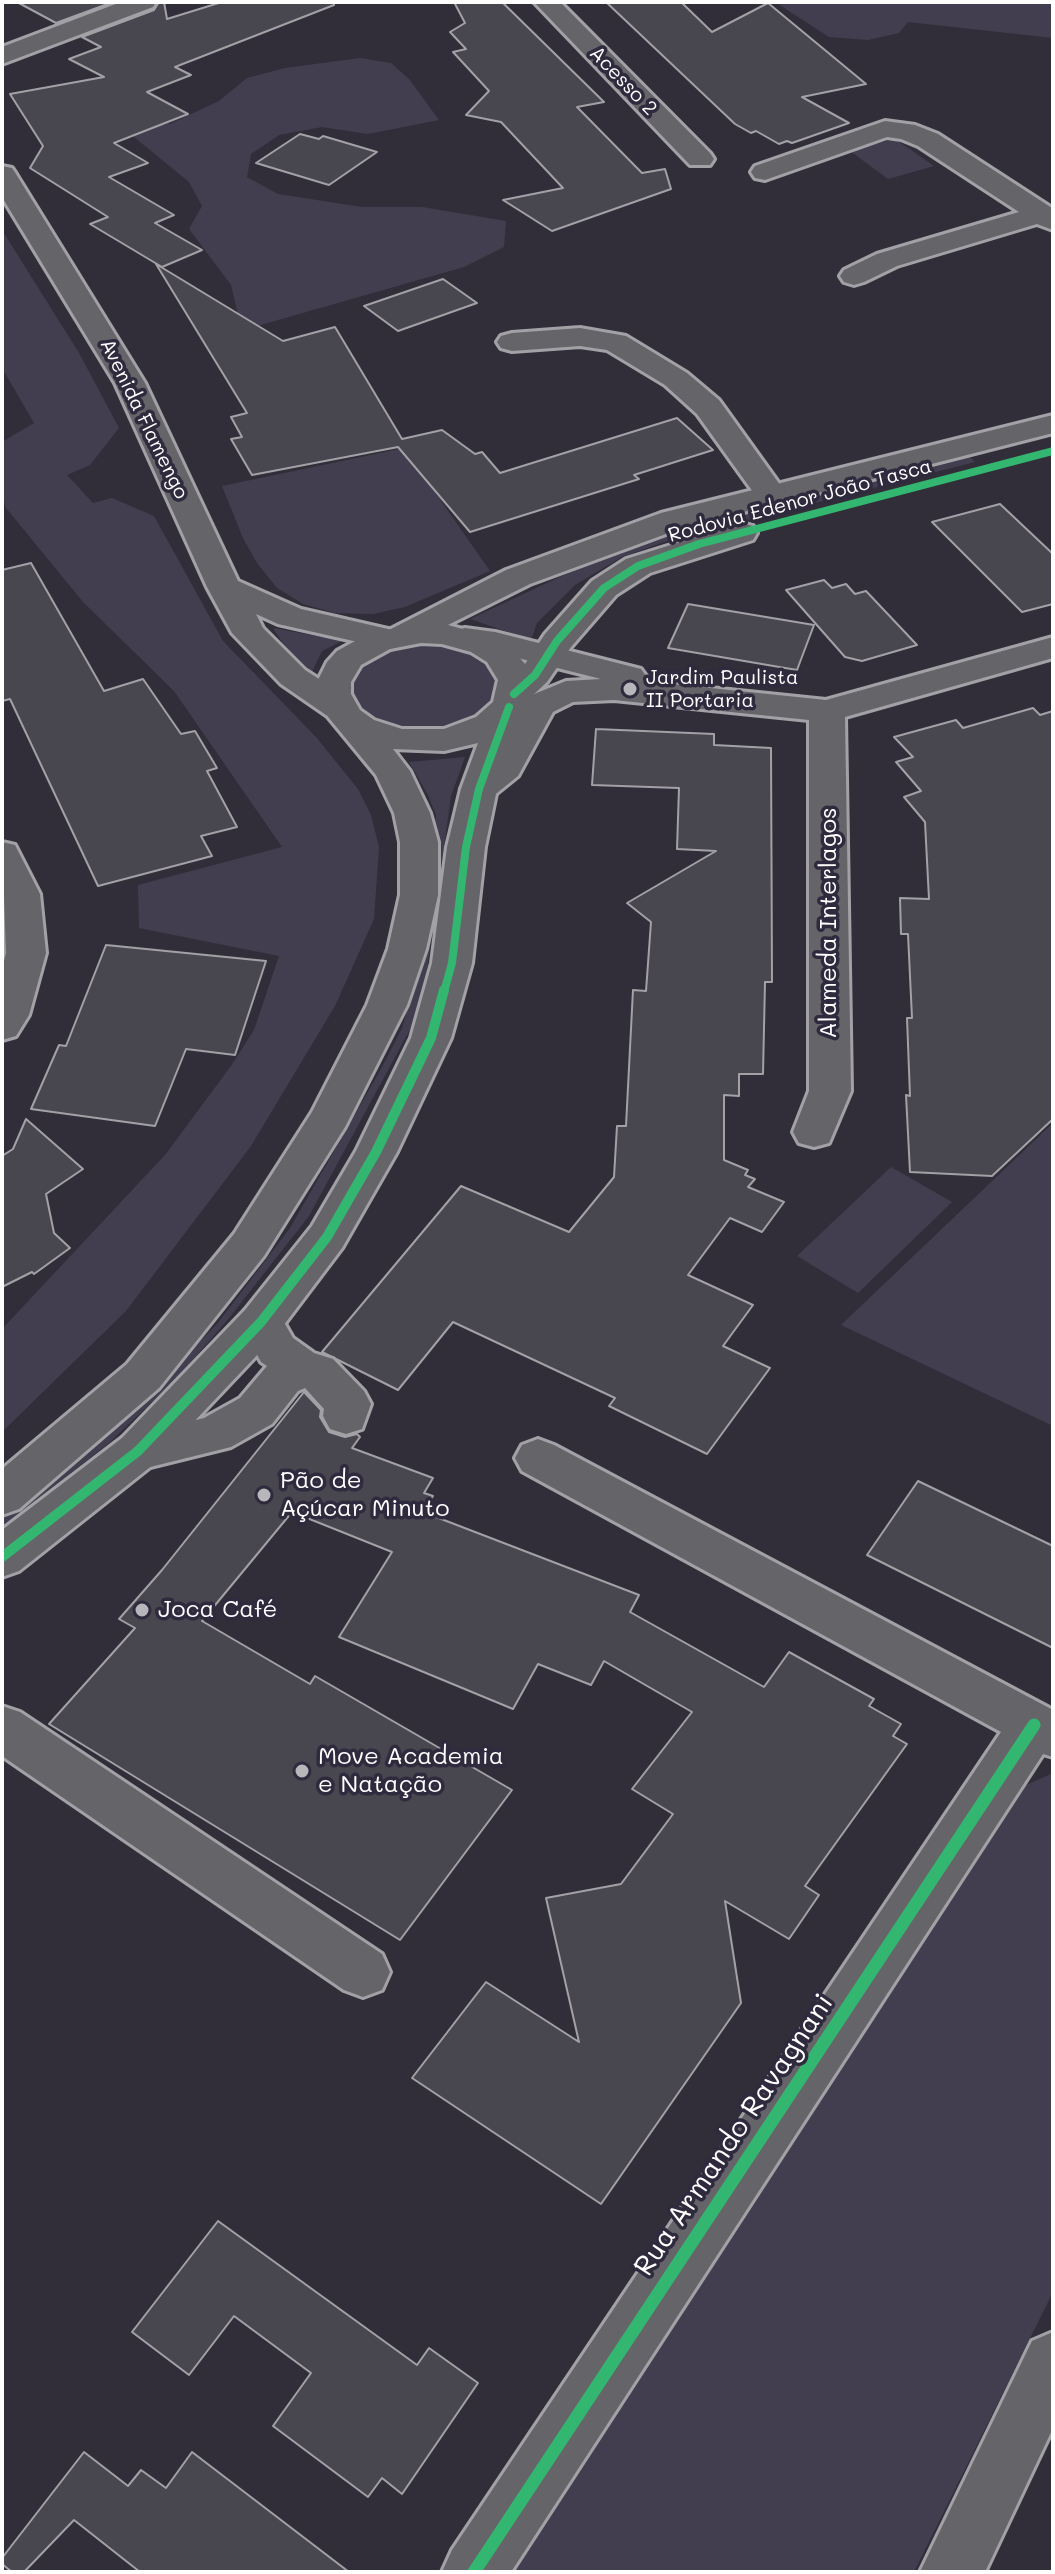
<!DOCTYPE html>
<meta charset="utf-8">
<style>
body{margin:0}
#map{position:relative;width:1055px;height:2574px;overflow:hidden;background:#312e39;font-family:Mali,sans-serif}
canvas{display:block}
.frame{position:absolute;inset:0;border:4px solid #fff;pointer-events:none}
</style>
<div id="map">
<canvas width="1055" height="2574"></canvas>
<div class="frame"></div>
</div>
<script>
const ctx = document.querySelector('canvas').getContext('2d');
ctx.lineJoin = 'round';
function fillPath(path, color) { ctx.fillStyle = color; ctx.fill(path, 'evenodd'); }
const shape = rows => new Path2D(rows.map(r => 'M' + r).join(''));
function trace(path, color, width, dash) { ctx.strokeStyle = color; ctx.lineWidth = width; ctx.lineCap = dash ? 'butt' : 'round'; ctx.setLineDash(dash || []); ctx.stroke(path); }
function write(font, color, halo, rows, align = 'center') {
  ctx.font = font + ' Mali,sans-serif'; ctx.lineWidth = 7; ctx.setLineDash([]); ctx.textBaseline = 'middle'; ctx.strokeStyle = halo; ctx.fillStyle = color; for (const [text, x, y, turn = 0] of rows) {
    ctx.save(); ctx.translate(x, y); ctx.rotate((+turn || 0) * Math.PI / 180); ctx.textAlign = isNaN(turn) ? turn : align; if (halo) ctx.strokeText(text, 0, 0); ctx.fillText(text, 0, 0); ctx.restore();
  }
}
const green = shape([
 [775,2,1053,2,1053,38,908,22,899,33,868,40,829,37],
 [360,58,391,63,409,79,439,120,368,134,322,127,279,135,251,154,247,177,278,194,362,207,422,207,506,221,504,247,464,267,250,328,239,319,231,285,189,229,202,206,189,182,123,128,150,119,170,124,219,101,247,78,285,68],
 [895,139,934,166,888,179,850,151],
 [2,230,79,353,119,428,90,465,67,475,93,503,112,498,154,516,223,641,316,737,358,789,371,815,379,847,374,919,335,1006,251,1146,126,1311,2,1432,2,1329,165,1155,231,1066,254,1030,279,956,139,928,138,885,282,847,174,691,83,602,6,508,2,495,2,442,34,423,2,368],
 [404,448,490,571,405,607,373,614,335,613,303,604,277,588,257,563,243,538,222,486],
 [968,455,975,462,670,540,622,557,575,585,537,623,531,640,470,619,613,552,658,536],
 [273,628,311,635,344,640,322,651,312,672,284,645],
 [430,644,469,652,484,661,494,672,498,685,495,697,486,710,457,725,418,730,382,723,357,704,353,692,354,680,361,668,390,650],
 [465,757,451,796,425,984,413,1024,309,1216,230,1317,177,1378,109,1443,2,1527,2,1516,158,1383,217,1324,290,1228,381,1069,402,1028,413,991,421,956,436,815,428,795,409,762],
 [1053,1123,1053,1426,841,1325],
 [891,1167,952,1202,858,1293,797,1256],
 [1053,1773,1053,2292,914,2572,506,2572,1024,1786]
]);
const building = shape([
 [17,2,113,2,56,23,17,2],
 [159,2,164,2,167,19,222,2,334,2,334,5,175,67,191,75,147,92,188,114,114,143,148,163,109,177,174,215,155,223,202,250,162,267,90,224,108,217,30,168,43,146,10,94,104,77,69,59,101,47,82,37,154,10,159,2],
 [454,2,502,2,604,102,577,107,642,173,665,169,671,189,552,231,503,200,563,188,501,122,466,115,489,91,453,52,466,49,450,32,465,23,454,2],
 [606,2,681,2,712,32,768,3,866,84,802,97,849,123,792,143,787,141,779,144,756,131,751,133,735,124,606,2],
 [300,134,319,139,323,136,377,152,329,185,256,163,300,134],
 [156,264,283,341,335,327,402,439,442,430,475,454,482,452,500,473,677,418,713,450,634,475,639,479,470,532,398,447,252,475,231,439,242,437,231,417,247,413,156,264],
 [443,279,477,303,398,331,364,306,443,279],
 [1000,504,1053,554,1053,604,1022,612,932,522,1000,504],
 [31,563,104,691,143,679,181,734,195,731,217,768,207,771,237,827,201,836,212,856,98,886,10,699,2,701,2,570,31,563],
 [824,580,832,588,846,584,855,594,866,591,917,645,862,661,845,657,786,590,824,580],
 [688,604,814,625,797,670,668,648,688,604],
 [1033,708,1040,715,1053,711,1053,1119,992,1176,910,1172,906,1095,910,1096,907,1018,912,1018,908,934,901,934,900,898,929,899,925,822,904,797,921,791,896,762,913,757,894,737,956,720,963,728,1033,708],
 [596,729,714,734,714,745,771,748,772,982,765,982,763,1074,739,1074,739,1096,724,1095,724,1160,748,1170,745,1175,755,1179,748,1187,784,1202,762,1232,730,1218,688,1275,753,1305,723,1346,770,1368,707,1454,609,1406,615,1398,453,1322,398,1390,322,1352,461,1186,569,1232,614,1177,617,1126,626,1126,633,990,646,991,651,922,627,903,716,851,677,849,679,788,592,785,596,729],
 [106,945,266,961,235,1055,186,1049,155,1126,31,1109,59,1045,66,1046,106,945],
 [26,1119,83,1169,46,1194,54,1233,70,1248,34,1274,32,1272,2,1287,2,1156,13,1149,26,1119],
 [304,1392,321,1410,320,1417,329,1432,345,1437,357,1434,360,1437,352,1448,433,1478,424,1493,433,1496,423,1512,639,1595,630,1612,764,1687,789,1652,874,1699,869,1706,901,1724,893,1736,907,1744,805,1886,819,1895,789,1939,725,1901,741,2003,601,2204,412,2078,486,1982,579,2042,546,1898,621,1884,673,1814,632,1789,692,1712,604,1661,591,1685,538,1664,513,1709,339,1637,392,1552,292,1512,202,1621,310,1684,315,1676,512,1790,400,1940,49,1724,135,1628,119,1619,162,1570,304,1392],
 [918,1481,1053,1546,1053,1648,867,1555,918,1481],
 [218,2221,417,2365,429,2348,478,2383,402,2494,382,2478,368,2497,273,2426,311,2373,234,2316,189,2375,132,2332,218,2221],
 [84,2452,128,2486,141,2470,166,2488,192,2452,349,2572,140,2572,74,2520,24,2572,12,2572,2,2564,2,2558,84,2452]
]);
const minor = shape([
 [121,2,156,2,153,7,2,64,2,47,121,2],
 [534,2,560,2,710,153,714,159,710,165,690,165,534,2],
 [885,121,915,125,938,134,1052,208,1053,230,1037,224,897,266,864,282,854,285,844,282,840,276,844,270,877,254,1019,212,918,146,901,139,887,137,765,180,755,178,751,172,755,166,885,121],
 [2,166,12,168,16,174,145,383,238,581,301,609,401,632,406,639,401,646,389,649,278,624,256,614,263,628,305,670,350,699,356,707,350,715,338,718,326,715,281,684,232,633,207,587,115,383,2,197,2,166],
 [580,328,626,336,687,373,719,400,788,496,783,503,772,506,761,503,697,414,665,385,607,350,580,346,512,351,501,348,497,342,501,336,512,333,580,328],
 [465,628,495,632,641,669,646,676,643,681,826,700,1053,637,1053,658,845,717,851,1091,829,1143,814,1147,799,1143,793,1132,809,1091,809,720,614,700,573,702,553,712,518,776,492,797,479,800,466,797,461,789,490,761,527,697,566,681,601,679,494,652,453,645,448,638,453,631,465,628],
 [2,842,15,845,40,894,46,953,29,1015,16,1036,2,1040,2,969,6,953,2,842],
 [261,1305,277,1310,293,1338,314,1353,333,1359,364,1391,371,1404,362,1429,346,1434,330,1429,323,1416,324,1409,305,1388,298,1391,272,1424,231,1447,138,1470,122,1464,115,1451,122,1438,204,1418,240,1398,267,1366,261,1362,239,1322,245,1310,261,1305],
 [538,1439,554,1445,1053,1710,1053,1757,1043,1754,511,2572,442,2572,452,2550,1001,1732,522,1471,515,1458,522,1445,538,1439],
 [2,1706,20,1712,382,1954,390,1972,382,1990,363,1997,344,1990,2,1756,2,1706],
 [1053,2332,1053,2428,985,2572,920,2572,1032,2341,1053,2332]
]);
const major = shape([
 [1053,415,1053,433,685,527,530,584,448,625,495,638,511,648,525,664,545,634,592,581,626,559,741,523,753,526,757,533,753,540,650,573,616,595,571,647,547,682,530,698,497,789,485,847,472,963,451,1038,397,1152,342,1248,277,1334,154,1464,19,1571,2,1577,2,1530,122,1438,245,1310,312,1226,356,1151,411,1038,432,963,447,847,461,789,478,743,444,751,393,749,410,771,430,813,438,842,438,895,426,949,407,1005,345,1127,264,1256,159,1388,19,1509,2,1515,2,1469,127,1364,234,1234,312,1112,367,1005,388,949,400,895,400,842,394,813,376,775,320,707,315,694,317,682,327,662,337,651,368,634,391,629,506,570,661,513,1053,415],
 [421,643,442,644,471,652,487,662,498,680,493,702,476,717,444,729,402,729,374,720,360,710,351,694,351,682,361,665,390,649,421,643]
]);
const cyclewayFar2 = shape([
 [514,694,535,675,557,641,604,588,638,566,699,544,1053,451],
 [444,992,452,963,466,847,479,789,509,707]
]);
const cyclewayFar1 = shape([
 [2,1557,138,1451,261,1322,327,1237,376,1152,431,1038,444,990]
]);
const cycleway = shape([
 [474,2572,1034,1725]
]);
const markers = [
 [630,689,8,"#b7b6ba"],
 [264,1495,8,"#b7b6ba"],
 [142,1610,8,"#b7b6ba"],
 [302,1771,8,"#b7b6ba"]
];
const farStreetnames = [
 ["Acesso 2",623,81,46],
 ["Avenida Flamengo",144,419,64],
 ["Rodovia Edenor João Tasca",800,501,-15]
];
const farPoinames = [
 ["Jardim Paulista",646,678],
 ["II Portaria",646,701]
];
const streetNames = [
 ["Alameda Interlagos",829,923,-90]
];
const poiNames = [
 ["Pão de",280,1481],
 ["Açúcar Minuto",280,1509],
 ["Joca Café",158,1610],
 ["Move Academia",318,1757],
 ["e Natação",318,1785]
];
const nearStreetnames = [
 ["Rua Armando Ravagnani",734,2135,-56]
];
fillPath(green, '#433e4f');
fillPath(building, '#48464e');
trace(building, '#a2a1a6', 2);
trace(minor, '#a2a1a6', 6);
trace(major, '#a2a1a6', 6);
fillPath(minor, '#656469');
fillPath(major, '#656469');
trace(cyclewayFar2, '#33b770', 8);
trace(cyclewayFar1, '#33b770', 10);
trace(cycleway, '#33b770', 13);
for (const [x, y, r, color] of markers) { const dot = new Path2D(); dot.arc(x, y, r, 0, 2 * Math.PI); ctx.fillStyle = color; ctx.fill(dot); trace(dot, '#2f2a3d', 3); }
write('20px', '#fff', '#2f2a3d', farStreetnames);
write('20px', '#fff', '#2f2a3d', farPoinames, 'left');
write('24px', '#fff', '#2f2a3d', streetNames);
write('24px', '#fff', '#2f2a3d', poiNames, 'left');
write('28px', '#fff', '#2f2a3d', nearStreetnames);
</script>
